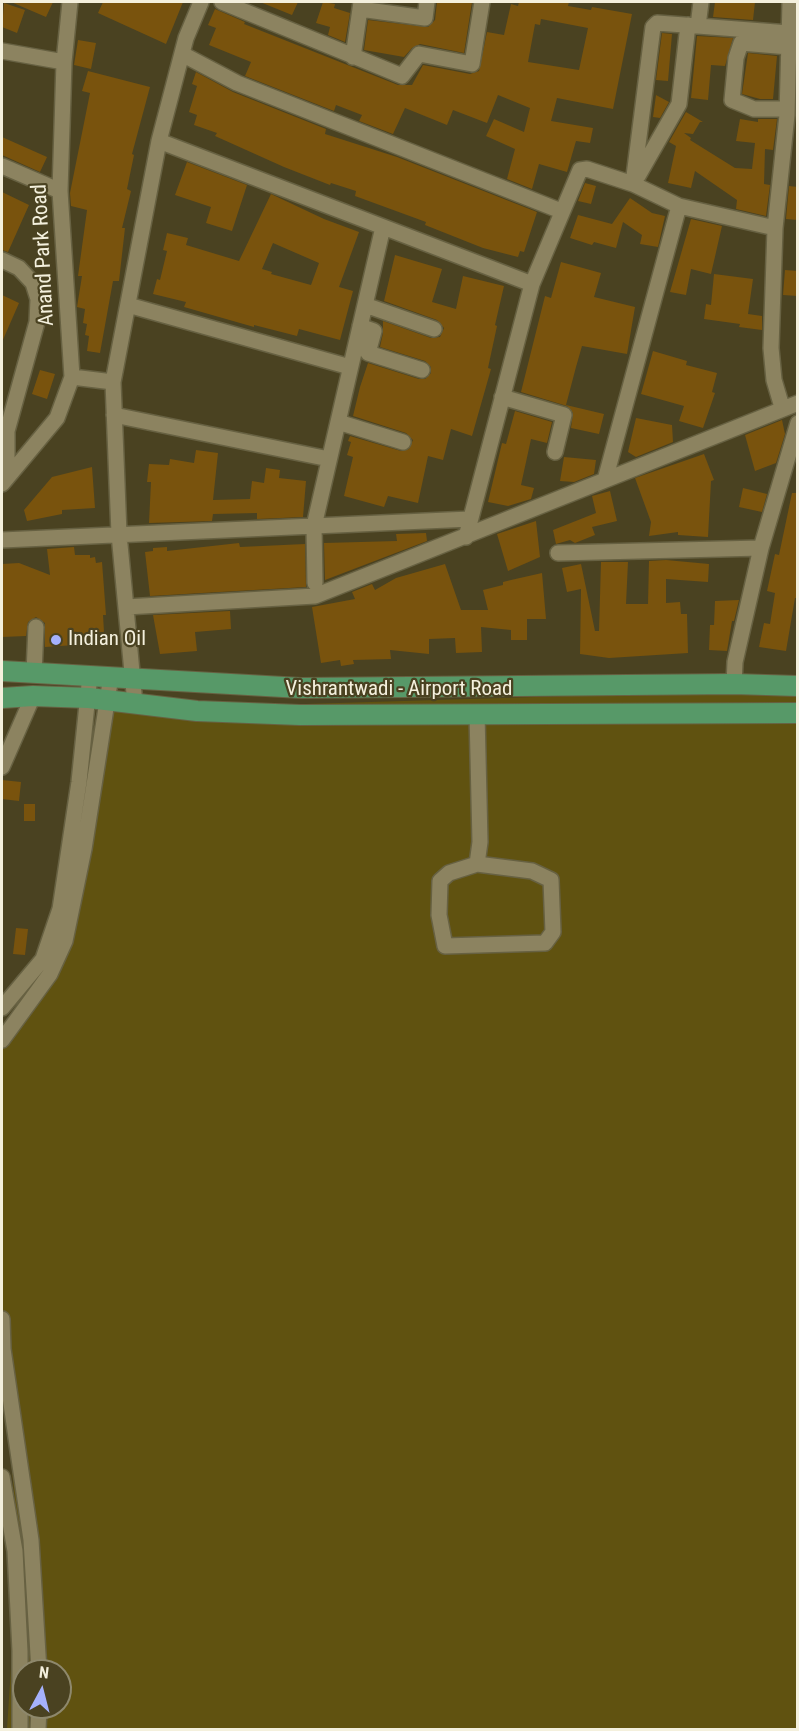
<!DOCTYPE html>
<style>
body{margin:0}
#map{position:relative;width:799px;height:1731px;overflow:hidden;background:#4a4221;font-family:"Roboto Condensed",sans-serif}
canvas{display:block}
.frame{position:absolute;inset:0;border:3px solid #f4f0dd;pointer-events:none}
.north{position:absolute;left:12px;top:1659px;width:60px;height:60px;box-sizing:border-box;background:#4a4221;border:2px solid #8e886c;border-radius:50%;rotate:7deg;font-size:16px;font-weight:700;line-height:24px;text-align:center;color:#f4f0dd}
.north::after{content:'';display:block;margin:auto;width:21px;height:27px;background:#a5b1fc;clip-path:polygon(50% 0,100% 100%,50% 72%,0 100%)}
</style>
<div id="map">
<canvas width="799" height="1731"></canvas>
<div class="frame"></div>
<div class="north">N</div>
</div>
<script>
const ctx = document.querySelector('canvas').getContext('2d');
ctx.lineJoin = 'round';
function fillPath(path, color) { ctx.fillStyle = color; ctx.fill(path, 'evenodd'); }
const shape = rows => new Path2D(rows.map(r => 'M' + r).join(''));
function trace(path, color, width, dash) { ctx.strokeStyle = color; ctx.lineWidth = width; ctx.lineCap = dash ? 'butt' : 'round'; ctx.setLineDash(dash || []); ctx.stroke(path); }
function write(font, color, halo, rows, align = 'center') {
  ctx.font = font + ' "Roboto Condensed",sans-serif'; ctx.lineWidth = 4.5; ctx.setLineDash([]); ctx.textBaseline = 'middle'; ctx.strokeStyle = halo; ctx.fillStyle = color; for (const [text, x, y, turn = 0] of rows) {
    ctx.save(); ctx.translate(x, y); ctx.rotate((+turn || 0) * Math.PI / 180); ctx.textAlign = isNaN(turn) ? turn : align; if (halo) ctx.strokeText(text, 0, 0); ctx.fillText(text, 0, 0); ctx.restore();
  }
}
const green = shape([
 [797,689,797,1729,7,1729,19,1546,2,1363,2,1025,43,974,76,897,108,710],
 [24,1671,60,1671,60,1707,24,1707]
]);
const building = shape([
 [11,2,53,2,46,17],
 [103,2,183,2,166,44,98,13],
 [260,2,298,2,292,15],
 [323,2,335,4,334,8,350,13,345,42,328,35,330,27,316,23],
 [437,2,472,2,464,53,420,44,412,48,404,57,364,50,368,20,428,27,435,20],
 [519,2,569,2,568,6,591,10,592,7,632,14,613,109,557,98,551,121,593,128,590,143,576,141,567,172,539,164,532,189,507,179,515,149,486,136,494,119,524,132,530,108,498,95,487,123,453,110,447,125,405,108,393,134,359,121,362,115,336,105,334,111,245,76,251,62,209,45,216,28,208,25,215,9,245,22,244,24,398,85,412,85,423,65,470,74,479,71,487,32,504,35,511,4,518,6],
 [541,19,588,28,579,70,528,62,535,24,540,25],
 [715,2,755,2,753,20,713,17],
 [4,3,25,10,17,33,2,27],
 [662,33,672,34,668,81,656,80],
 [697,36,733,38,725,66,711,65,708,100,691,98],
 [78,40,96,43,91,69,74,65],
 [748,53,777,56,773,99,760,99,742,94],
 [88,71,150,87,132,154,134,155,127,189,131,191,122,228,125,228,119,281,113,281,100,353,87,351,89,336,85,335,87,324,83,323,85,309,77,307,82,276,78,276,87,210,71,206,70,193,90,93,82,91],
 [196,72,233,92,326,129,325,134,397,157,537,212,524,252,520,251,518,257,483,248,425,225,426,222,355,196,356,191,331,183,330,185,284,167,215,136,217,133,194,125,197,115,189,112,197,86,192,84],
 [656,95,669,102,660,118,653,117],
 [686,112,703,122,700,122,693,134,684,133,691,138,690,140,735,168,752,169,755,143,736,141,740,119,758,122,758,119,777,119,773,150,765,149,764,184,770,185,766,216,736,209,737,200,695,171,691,188,668,183,676,146,669,142],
 [2,137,47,157,40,172,2,155],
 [187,162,247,185,232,231,206,223,211,207,175,195],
 [585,183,596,186,591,204,578,201],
 [789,186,798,187,798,220,786,219],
 [2,192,29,205,8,252,2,250],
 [271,194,324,219,359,232,339,287,353,291,340,340,299,329,297,336,254,325,254,327,184,307,186,302,153,294,157,279,160,280,167,251,163,250,167,233,188,238,186,245,239,261],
 [273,243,319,263,311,285,271,274,272,272,262,269],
 [630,198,652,213,665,216,658,247,640,244,642,235,623,222,616,248,594,242,592,245,570,238,578,215,612,224],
 [691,219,722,226,711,274,691,269,686,295,670,292],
 [395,255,442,269,432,302,456,309,463,276,504,286,495,325,497,326,488,368,491,369,472,436,451,429,443,460,428,456,418,503,388,496,384,507,344,496,353,457,347,455,351,442,348,441,350,436,401,451,409,449,413,440,406,433,353,416,360,387,368,363,419,379,425,379,431,373,431,367,425,361,380,347,383,333,383,321,431,338,440,337,444,328,437,320,384,301],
 [561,262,601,273,594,297,635,307,627,354,582,346,576,367,566,405,604,414,599,434,571,428,573,413,567,406,521,392,545,296,551,298],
 [785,270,798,271,798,296,783,295],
 [714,274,753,279,748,314,762,316,762,330,739,327,740,324,704,319,706,304,711,305],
 [2,295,19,303,2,342],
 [653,351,687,361,686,365,717,373,712,392,715,393,703,428,679,421,684,406,641,394],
 [40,370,55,374,47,399,32,394],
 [515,411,552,422,547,443,531,439,521,485,534,488,531,499,508,506,488,502,502,443,506,444],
 [636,418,672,425,673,442,636,457,628,452],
 [782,420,785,434,776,463,755,471,745,435],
 [196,450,218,453,213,500,250,499,252,481,264,483,266,468,280,470,279,478,306,481,303,517,257,519,257,513,213,514,212,521,149,523,151,482,147,482,149,464,169,465,170,459,194,463],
 [704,454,714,480,711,481,708,537,678,535,678,532,649,536,651,522,635,478],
 [564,457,596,460,594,474,574,482,560,481],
 [92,467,95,508,62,510,62,514,27,521,24,510,52,477],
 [743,488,767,494,762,512,739,507],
 [610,491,617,521,592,527,595,535,575,543,570,540,556,544,553,530,596,513,592,496],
 [792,493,798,493,798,598,795,598,786,651,759,647,764,623,770,624,775,593,767,591,775,554,779,555],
 [536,521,540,557,508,571,497,534],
 [426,533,427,541,325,580,324,543,397,541,396,534],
 [239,543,240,547,305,544,306,587,150,596,145,552,153,551,153,548,167,547,167,551],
 [74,547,75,555,90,555,90,558,95,557,96,563,102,562,106,615,103,615,104,632,96,632,96,637,75,638,75,645,45,647,45,623,36,617,28,622,26,636,2,637,2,564,19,563,50,575,47,549],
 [666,560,709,564,708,582,666,579,666,603,680,602,681,614,687,614,688,653,609,658,580,654,581,589,567,592,562,568,581,564,595,631,599,631,601,562,628,562,626,604,648,604,649,561],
 [445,564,461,610,488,610,483,590,503,585,503,582,511,580,542,573,546,619,527,619,527,640,511,640,511,630,481,627,482,652,456,653,455,638,429,639,429,654,390,650,391,659,353,660,354,664,341,666,340,660,321,663,312,607,355,599,352,592,372,584,375,590,396,578],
 [739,600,734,621,732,621,727,651,709,650,710,625,714,625,715,601],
 [230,611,231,629,195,632,197,651,160,654,153,615],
 [2,780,21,782,19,801,2,799],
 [24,804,35,804,35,821,24,821],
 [16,928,28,929,25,955,13,954]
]);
const minor = shape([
 [222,2,402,76,419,54,472,64,482,2],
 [360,9,425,18,427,2],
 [698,26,789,33],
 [2,51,64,62],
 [182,54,237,83,561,211],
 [353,57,361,2],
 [787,109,754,109,732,100,736,58,741,43,789,47],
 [159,141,532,284],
 [2,166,60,191],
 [638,176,679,104,688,25],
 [633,184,653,27,657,23,698,26,701,2],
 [2,260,19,268,33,283,38,299,37,322,7,431,2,442],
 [128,305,350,367],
 [365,305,434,329],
 [360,326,374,331,368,353,422,370],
 [72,377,113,382],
 [502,397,564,415,555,452],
 [782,407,774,380,771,348,775,228,787,115,790,2],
 [114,415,329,459],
 [338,422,403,442],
 [2,474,7,457,7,431],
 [605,480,679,206],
 [2,484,57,418,72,377,60,191,64,62,70,2],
 [466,537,532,284,580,170,587,169,633,184,679,206,775,228],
 [2,540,470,519],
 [558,553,761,548],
 [315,583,314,526,383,227],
 [126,607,315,596,798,403],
 [34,673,36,627],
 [734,684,735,662,761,548,798,423],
 [135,704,119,534,113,382,159,141,186,38,201,2],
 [477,714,480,842,477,864,449,873,440,881,439,915,445,946,545,943,553,932,551,880,532,871,477,864],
 [2,767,33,696],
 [2,1008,43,959,60,909,79,782,90,675],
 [2,1040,50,974,65,941,84,849,111,676],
 [2,1319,3,1349,31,1540,39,1671],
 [2,1477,15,1551,20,1651,20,1730],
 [38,1730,39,1707]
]);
const major = shape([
 [2,671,301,688,734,684,798,686],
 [2,698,33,696,89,698,197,711,300,715,798,713]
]);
const markers = [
 [56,640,6,"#a5b1fc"]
];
const streetNames = [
 ["Anand Park Road",44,255,-93],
 ["Vishrantwadi - Airport Road",399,690]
];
const poiNames = [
 ["Indian Oil",68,640]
];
fillPath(green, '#605210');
fillPath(building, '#79530d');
trace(minor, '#676142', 18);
trace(major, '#676142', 22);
trace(minor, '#8c8360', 15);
trace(major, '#579968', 20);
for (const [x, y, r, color] of markers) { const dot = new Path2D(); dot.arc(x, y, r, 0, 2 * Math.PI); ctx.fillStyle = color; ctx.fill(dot); trace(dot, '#4a4221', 2); }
write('21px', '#f4f0dd', '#4a4221', streetNames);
write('21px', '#f4f0dd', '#4a4221', poiNames, 'left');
</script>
